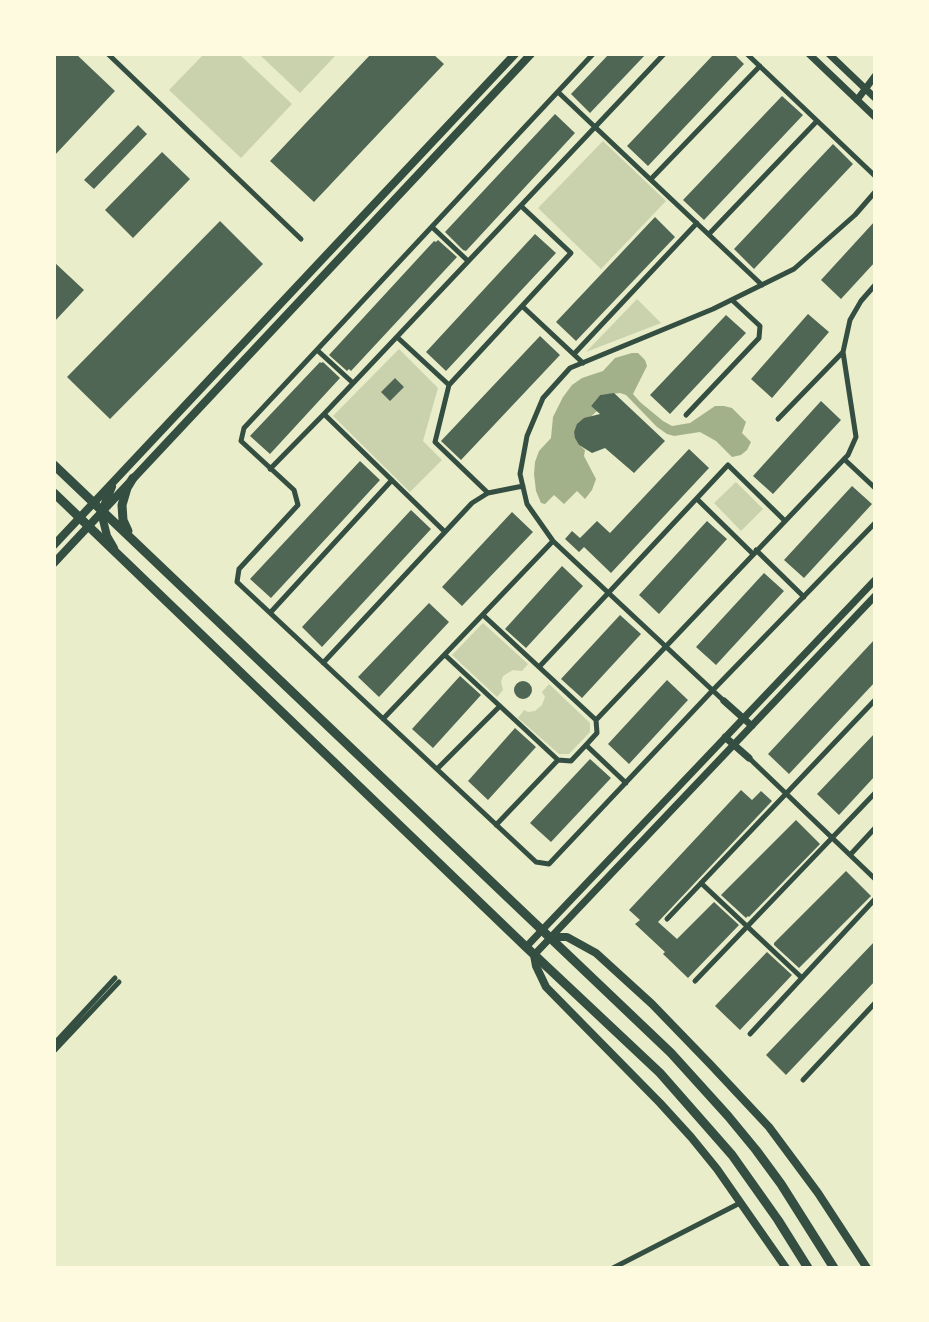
<!DOCTYPE html>
<style>
body{margin:0}
#map{position:relative;width:929px;height:1322px;overflow:hidden;background:#e9edc9;font-family:"Space Grotesk",sans-serif}
canvas{display:block}
.frame{position:absolute;inset:0;border:56px solid #fefae0;pointer-events:none}
</style>
<div id="map">
<canvas width="929" height="1322"></canvas>
<div class="frame"></div>
</div>
<script>
const ctx = document.querySelector('canvas').getContext('2d');
ctx.lineJoin = 'round';
function fillPath(path, color) { ctx.fillStyle = color; ctx.fill(path, 'evenodd'); }
const shape = rows => new Path2D(rows.map(r => 'M' + r).join(''));
function trace(path, color, width, dash) { ctx.strokeStyle = color; ctx.lineWidth = width; ctx.lineCap = dash ? 'butt' : 'round'; ctx.setLineDash(dash || []); ctx.stroke(path); }
const green = shape([
 [204,54,239,54,292,104,241,158,169,90],
 [259,54,337,54,300,93],
 [603,141,666,201,601,269,538,208],
 [637,299,661,323,586,352],
 [399,349,438,388,423,441,442,460,410,492,333,416],
 [736,482,763,509,741,531,714,503],
 [483,623,528,664,522,671,513,670,503,676,501,682,503,690,497,697,452,655],
 [549,684,590,723,590,732,569,754,559,754,518,718,524,710,528,712,535,711,542,705,545,697,542,692]
]);
const water = shape([
 [632,353,638,353,645,360,647,366,633,394,640,402,663,421,672,426,690,423,715,406,724,406,732,408,746,422,742,433,751,442,747,450,741,455,732,457,716,441,700,432,674,436,667,434,657,427,626,395,620,393,600,395,591,406,597,411,574,432,579,445,585,450,584,456,596,479,592,490,585,499,577,491,564,504,554,495,545,504,541,503,536,491,534,474,535,462,539,451,551,438,553,417,563,397,572,385,582,378,603,371,615,358]
]);
const building = shape([
 [54,54,76,54,115,91,54,156],
 [371,54,433,54,444,64,314,202,270,161],
 [609,54,646,54,590,113,571,94],
 [714,54,734,54,744,64,648,166,627,146],
 [782,96,803,115,704,220,683,200],
 [555,114,575,133,466,251,463,250,445,232],
 [138,125,147,134,94,189,84,180],
 [833,144,853,164,754,269,734,249],
 [162,152,190,179,133,238,105,210],
 [655,217,675,237,576,341,556,322],
 [220,221,263,264,110,419,67,377],
 [875,221,875,262,841,299,821,280],
 [535,234,556,253,446,371,426,352],
 [438,240,457,257,351,371,349,369,347,371,329,355,434,241,436,242],
 [54,262,84,290,54,322],
 [808,314,829,332,772,398,751,379],
 [726,315,746,333,670,414,650,395],
 [540,336,560,355,461,460,441,441],
 [320,362,321,363,323,362,340,378,270,454,250,436],
 [395,378,404,387,390,401,381,392],
 [614,393,665,441,634,473,605,448,592,453,579,445,575,438,574,432,577,424,584,418,600,414,591,406,600,395],
 [821,401,841,420,773,494,753,476],
 [689,449,709,468,611,573,584,547,579,552,565,539,572,531,580,538,597,521,610,533],
 [360,461,380,480,271,598,250,579],
 [852,486,872,504,804,578,784,560],
 [411,510,431,529,322,647,302,627],
 [512,512,533,532,462,606,442,587],
 [707,521,727,539,659,614,639,595],
 [562,566,583,586,526,648,505,629],
 [764,573,784,591,716,665,696,647],
 [429,603,449,622,379,697,358,677],
 [620,615,641,634,582,698,561,679],
 [875,639,875,682,789,774,768,754],
 [460,676,481,695,433,748,412,729],
 [667,680,688,700,629,764,608,744],
 '514 690a9 9 0 1 1 18 0a9 9 0 1 1-18 0Z',
 [515,728,536,747,488,800,468,781],
 [875,733,875,776,839,815,817,794],
 [590,759,611,778,551,842,530,823],
 [741,790,752,800,761,791,772,801,658,922,677,939,714,902,739,925,688,978,663,954,665,952,635,924,640,920,629,910],
 [796,820,820,844,749,917,748,916,746,918,721,895],
 [846,871,871,896,799,968,774,945,774,943],
 [875,941,875,981,786,1075,766,1055],
 [767,952,792,975,740,1030,715,1006]
]);
const minor = shape([
 [108,54,301,239],
 [593,54,244,428,241,441,294,490,298,505,239,569,237,582,536,862,549,864,713,690,875,523],
 [747,54,875,176],
 [558,92,762,285],
 [651,179,760,66],
 [432,227,468,261],
 [709,234,817,121],
 [522,306,583,363],
 [397,337,449,385,435,442,488,493],
 [317,350,353,383],
 [574,354,697,223],
 [449,385,571,253,521,206],
 [324,414,664,54],
 [686,415,759,338,760,326,732,300],
 [778,419,843,352],
 [844,459,875,488],
 [270,469,324,414,445,532,472,503,488,493,523,486],
 [697,499,753,554],
 [756,550,804,597],
 [270,613,392,480],
 [445,655,558,760,571,761,586,745,597,733,596,720,483,615],
 [323,663,445,532],
 [539,667,728,465,785,521],
 [724,701,553,541,527,504,520,474,527,436,543,398,570,368,713,309,794,269,855,215,875,192],
 [383,719,553,541],
 [596,720,848,455,856,437,843,352,850,320,861,301,875,285],
 [586,745,626,783],
 [749,758,875,879],
 [437,769,500,706],
 [496,825,558,760],
 [850,855,875,828],
 [701,883,802,978],
 [667,919,875,700],
 [695,981,875,793],
 [750,1034,875,899],
 [54,1044,115,978],
 [54,1051,119,982],
 [803,1080,875,1003],
 [613,1268,740,1203]
]);
const tertiary = shape([
 [809,54,875,117],
 [829,54,875,98],
 [857,100,875,76],
 [724,701,752,726],
 [725,737,749,758],
 [526,947,875,580],
 [534,955,875,596]
]);
const secondary = shape([
 [112,487,105,503,103,520,107,536,114,548],
 [54,545,515,54],
 [54,563,531,54],
 [551,937,567,937,596,953,652,1004,710,1064,769,1127,818,1193,867,1268],
 [534,955,536,966,546,987,660,1103,691,1137,717,1169,786,1268]
]);
const primary = shape([
 [54,465,671,1053,728,1116,756,1150,781,1184,834,1268],
 [54,493,526,947,660,1073,732,1155,778,1220,808,1268],
 [128,531,123,520,122,505,127,488,133,478]
]);
fillPath(green, '#cad2ad');
fillPath(water, '#a3b18a');
fillPath(building, '#4f6655');
trace(minor, '#344e41', 5);
trace(tertiary, '#344e41', 7);
trace(secondary, '#344e41', 8);
trace(primary, '#344e41', 9);
</script>
